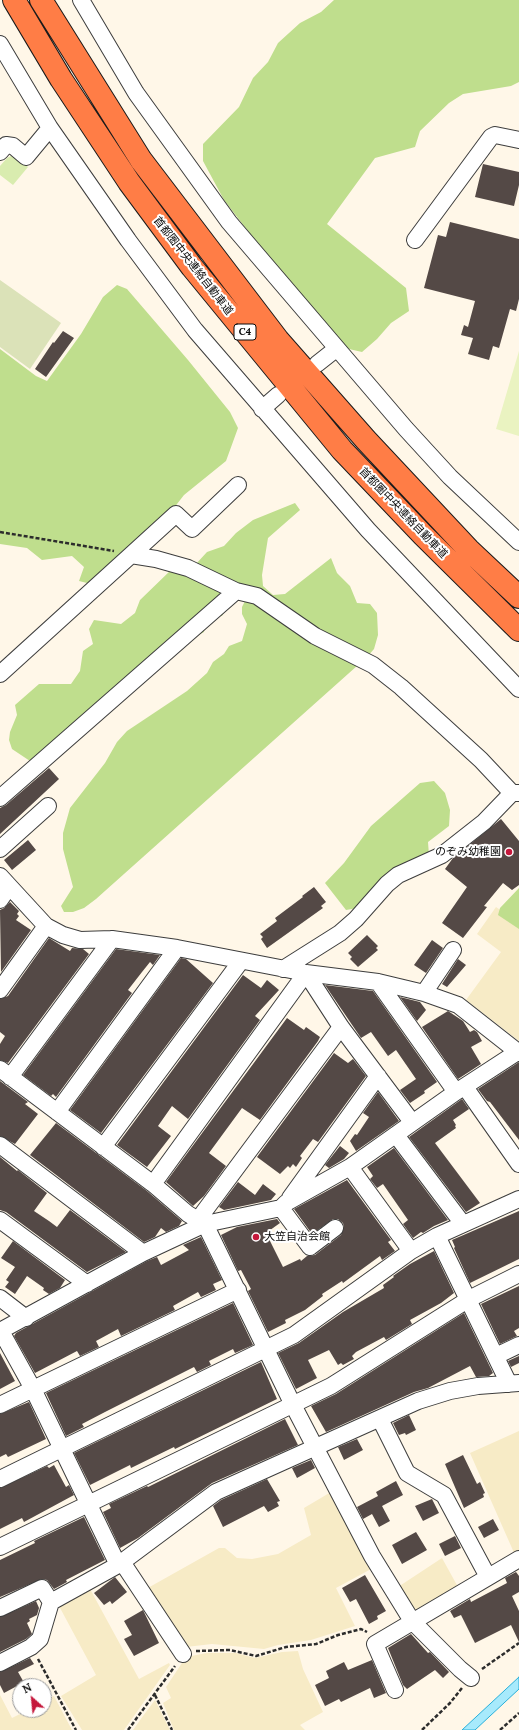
<!DOCTYPE html>
<meta charset="utf-8">
<style>
body{margin:0}
#map{position:relative;width:519px;height:1730px;overflow:hidden;background:#fff7e8;font-family:Lora,serif}
canvas{display:block}
.north{position:absolute;left:12px;top:1678px;width:40px;height:40px;box-sizing:border-box;background:#fff;border:1px solid #9d9d9d;border-radius:50%;rotate:333deg;font-size:11px;font-weight:700;line-height:16px;text-align:center;color:#0a0a0a}
.north::after{content:'';display:block;margin:auto;width:14px;height:18px;background:#c5183c;clip-path:polygon(50% 0,100% 100%,50% 72%,0 100%)}
</style>
<div id="map">
<canvas width="519" height="1730"></canvas>
<div class="north">N</div>
</div>
<script>
const ctx = document.querySelector('canvas').getContext('2d');
ctx.lineJoin = 'round';
function fillPath(path, color) { ctx.fillStyle = color; ctx.fill(path, 'evenodd'); }
const shape = rows => new Path2D(rows.map(r => 'M' + r).join(''));
function trace(path, color, width, dash) { ctx.strokeStyle = color; ctx.lineWidth = width; ctx.lineCap = dash ? 'butt' : 'round'; ctx.setLineDash(dash || []); ctx.stroke(path); }
function write(font, color, halo, rows, align = 'center') {
  ctx.font = font + ' Lora,"Noto Sans JP",serif'; ctx.lineWidth = 4; ctx.setLineDash([]); ctx.textBaseline = 'middle'; ctx.strokeStyle = halo; ctx.fillStyle = color; for (const [text, x, y, turn = 0] of rows) {
    ctx.save(); ctx.translate(x, y); ctx.rotate((+turn || 0) * Math.PI / 180); ctx.textAlign = isNaN(turn) ? turn : align; if (halo) ctx.strokeText(text, 0, 0); ctx.fillText(text, 0, 0); ctx.restore();
  }
}
const farmland = shape([
 [496,907,519,923,519,1041,466,1000,501,952,477,934],
 [519,1431,519,1552,515,1555,470,1453],
 [331,1492,373,1568,336,1588,355,1626,311,1640,278,1645,264,1649,212,1644,186,1647,146,1589,219,1548,225,1548,237,1558,252,1559,278,1554,311,1535,304,1508],
 [442,1558,458,1587,417,1612,412,1610,398,1587],
 [90,1589,139,1679,169,1663,170,1665,124,1730,82,1730,61,1696,96,1675,59,1606],
 [298,1651,303,1669,323,1712,300,1725,305,1730,174,1730,163,1703,171,1698,166,1687,186,1657,207,1653,236,1653,255,1658,282,1652],
 [0,1695,12,1718,28,1710,44,1710,44,1701,54,1696,72,1730,0,1730],
 [155,1700,170,1730,133,1730,143,1716]
]);
const green = shape([
 [13,155,28,167,13,185,0,175,0,166,7,158]
]);
const forest = shape([
 [334,0,519,0,519,82,511,86,463,94,449,103,420,131,415,147,375,158,327,224,406,288,409,311,391,323,377,339,362,352,349,349,341,341,254,239,224,200,203,161,203,144,239,107,253,78,268,62,278,43,300,23,321,12],
 [117,285,127,289,188,360,230,412,238,428,226,461,184,495,170,513,91,584,79,581,84,567,72,556,42,560,27,548,0,544,0,349,36,376,47,381,81,334,103,297],
 [295,503,300,510,268,538,262,575,263,586,273,595,285,594,331,558,337,573,350,586,357,603,370,604,377,613,378,635,374,649,367,657,96,899,84,908,73,912,64,912,61,906,73,887,63,849,63,833,70,808,105,763,117,742,127,731,187,691,207,673,213,662,224,654,229,646,242,641,247,624,242,614,242,607,246,599,230,601,222,616,212,617,205,622,204,632,195,637,33,763,12,749,9,740,10,732,17,715,15,705,39,684,71,684,80,671,83,651,93,644,89,629,94,620,121,624,135,613,140,600,171,570,195,565,207,552,224,546,236,533,253,520],
 [434,781,445,793,450,810,449,826,428,842,429,855,358,908,346,910,325,883,344,863,371,826,420,783],
 [519,888,519,929,498,915,500,908]
]);
const cemetery = shape([
 [0,280,61,323,30,369,0,347]
]);
const pitch = shape([
 [519,351,519,436,496,429]
]);
const water = shape([
 [519,1677,519,1689,475,1730,462,1730,519,1677]
]);
const building = shape([
 [483,164,519,172,519,185,514,206,475,197],
 [450,222,519,239,519,299,516,311,510,309,499,348,493,346,489,360,468,354,473,338,461,335,464,325,468,327,475,301,424,288,438,235,446,237],
 [63,331,74,338,46,377,35,369,53,342,54,343],
 [49,768,59,779,0,834,0,808,6,805],
 [501,819,519,841,519,885,512,890,503,883,484,906,487,907,463,938,442,923,467,887,445,869,453,858],
 [28,840,36,850,12,870,4,860],
 [314,887,326,902,321,906,323,908,267,948,261,939,263,937,260,934,277,921,275,918,303,897,302,896],
 [10,902,19,911,17,914,19,916,16,920,31,930,1,972,0,910,4,908],
 [367,935,378,946,376,948,378,950,358,967,350,959,352,957,348,953],
 [49,938,70,951,72,948,83,949,89,954,8,1063,0,1060,0,1044,5,1036,0,1032,0,999,8,996],
 [432,940,443,948,426,973,414,965],
 [116,949,160,955,153,965,150,962,142,972,128,990,132,993,56,1097,53,1094,51,1096,23,1075],
 [181,958,186,959,213,983,101,1133,70,1110],
 [458,959,466,965,447,987,442,984],
 [243,975,261,988,267,980,279,990,255,1016,260,1020,188,1119,172,1106,158,1126,171,1136,147,1167,117,1145],
 [325,985,373,991,437,1082,424,1091,425,1093,410,1103,400,1090,416,1079,396,1050,388,1056,371,1032,361,1038],
 [400,997,420,1002,426,1010,417,1021],
 [448,1011,463,1021,470,1032,474,1030,477,1032,482,1041,471,1047,481,1064,458,1079,422,1027],
 [287,1018,304,1030,306,1027,320,1037,318,1041,260,1120,242,1108,209,1153,226,1166,204,1196,193,1206,166,1182],
 [334,1053,348,1063,353,1059,366,1076,318,1142,313,1139,300,1156,302,1158,296,1167,293,1164,290,1168,288,1166,280,1174,257,1157],
 [519,1062,519,1140,490,1102,487,1101,478,1089],
 [0,1081,28,1102,25,1104,38,1114,15,1144,0,1136],
 [378,1092,399,1121,356,1151,350,1141,355,1134,357,1135,369,1117,363,1113],
 [462,1099,469,1109,453,1120,456,1125,455,1126,456,1128,435,1143,480,1203,466,1212,409,1137],
 [56,1123,147,1191,182,1221,179,1226,166,1232,161,1228,155,1237,144,1242,30,1155],
 [340,1146,349,1153,344,1159,329,1168,325,1165],
 [394,1148,448,1220,434,1226,423,1233,421,1232,413,1238,403,1224,408,1220,383,1184,377,1188,370,1179,373,1176,367,1167],
 [0,1157,17,1171,18,1170,47,1193,34,1211,49,1221,57,1227,70,1210,126,1252,87,1272,6,1212,0,1210],
 [347,1180,391,1240,388,1242,395,1251,382,1260,380,1256,343,1283,342,1281,322,1294,323,1296,305,1310,285,1320,286,1323,268,1332,248,1291,251,1289,241,1270,238,1271,221,1235,237,1227,277,1219,280,1223,266,1233,283,1267,300,1259,301,1261,307,1256,315,1255,341,1235,344,1227,343,1223,338,1219,333,1219,312,1234,294,1209],
 [238,1182,255,1195,263,1184,276,1194,271,1200,224,1210,219,1207],
 [519,1211,519,1259,470,1283,454,1248,455,1247,452,1240],
 [201,1237,222,1280,213,1284,216,1290,201,1297,198,1292,173,1306,175,1310,121,1336,118,1329,96,1341,99,1347,80,1356,77,1351,35,1373,14,1336,16,1333,147,1261,157,1257,161,1265,189,1250,183,1245],
 [13,1241,65,1280,60,1288,49,1294,43,1290,44,1288,27,1276,15,1294,5,1287,9,1282,6,1280,15,1267,1,1258],
 [434,1251,454,1293,441,1303,410,1320,412,1324,386,1340,384,1337,356,1352,352,1356,354,1359,343,1365,341,1363,338,1365,329,1350,308,1360,317,1378,296,1389,278,1353,299,1343,343,1312,384,1288,383,1285,394,1277,393,1276,410,1264],
 [519,1286,519,1328,514,1331,517,1336,500,1344,481,1304],
 [233,1303,253,1345,235,1353,233,1349,209,1361,211,1365,197,1372,194,1367,105,1412,82,1424,84,1427,66,1436,46,1393],
 [464,1313,493,1373,489,1376,476,1377,470,1366,428,1388,414,1392,326,1432,311,1406,336,1394],
 [0,1353,15,1381,0,1389],
 [519,1356,519,1363,511,1367,508,1361],
 [261,1362,277,1399,175,1449,174,1447,131,1468,130,1465,90,1485,74,1453],
 [29,1402,46,1439,8,1457,6,1454,0,1457,0,1414],
 [409,1415,416,1430,406,1435,405,1433,399,1435,393,1423],
 [285,1419,298,1445,212,1483,138,1538,120,1548,103,1512,111,1508,109,1504,147,1486,148,1487],
 [357,1439,363,1450,344,1460,338,1447],
 [463,1455,477,1484,480,1482,485,1493,483,1494,484,1497,464,1508,445,1464],
 [311,1460,315,1468,297,1478,292,1468],
 [54,1465,66,1487,69,1485,74,1495,24,1522,22,1518,0,1529,0,1488,47,1466,49,1468],
 [267,1479,280,1501,277,1502,279,1506,268,1512,264,1506,223,1527,213,1506,221,1500],
 [396,1481,403,1495,382,1506,390,1521,379,1527,372,1514,363,1519,357,1507,378,1496,376,1492],
 [432,1499,439,1513,423,1521,415,1506],
 [84,1517,105,1560,66,1580,67,1582,54,1589,47,1580,42,1579,0,1597,0,1560,35,1543,34,1541],
 [493,1519,499,1530,484,1538,478,1527],
 [416,1532,427,1550,402,1564,392,1545],
 [455,1536,461,1548,445,1556,439,1544],
 [516,1572,519,1576,519,1592,512,1596,519,1611,519,1642,511,1625,475,1643,461,1615,454,1618,450,1611,470,1599,471,1602,507,1583,505,1578],
 [365,1575,386,1611,377,1616,378,1619,369,1624,356,1599,350,1602,342,1588],
 [115,1577,127,1592,112,1604,110,1601,104,1605,94,1593],
 [36,1601,39,1608,37,1615,29,1619,30,1621,27,1623,32,1634,26,1639,0,1652,0,1617],
 [143,1610,159,1643,134,1656,124,1639,132,1635,124,1621],
 [411,1634,428,1653,430,1652,449,1672,443,1678,435,1670,407,1689,403,1685,388,1648],
 [30,1658,34,1664,18,1672,26,1686,17,1686,4,1693,0,1685,0,1672],
 [372,1660,386,1693,374,1698,370,1688,341,1702,339,1699,325,1706,315,1685,329,1678,326,1671,344,1662,348,1670]
]);
const path = shape([
 [0,532,114,551],
 [196,1651,230,1650,256,1656,286,1647,316,1644,338,1635,361,1629,367,1632],
 [38,1659,76,1730],
 [482,1669,519,1643],
 [155,1695,172,1730],
 [128,1730,175,1666],
 [422,1730,450,1703,462,1688],
 [500,1730,519,1713]
]);
const minor = shape([
 [81,0,136,93,229,222,406,429,450,477,519,542],
 [0,44,50,128,128,240,195,330,368,530,519,689],
 [0,152,6,145,13,146,26,157,50,128],
 [415,240,491,137,495,135,519,140],
 [317,364,336,349],
 [262,409,278,395],
 [131,555,176,514,192,529,238,485],
 [0,674,131,555,156,559,188,568,236,591,257,596,315,636,373,665,401,687,481,760,512,793],
 [0,798,236,591],
 [0,849,48,806],
 [0,876,46,926,63,935,80,940,112,939,177,948,306,973,378,982,424,993,458,1005,519,1053],
 [0,900,9,887],
 [283,969,340,933,356,919,387,884,398,875,442,855,484,822,512,793,519,793],
 [378,982,456,1092],
 [0,990,46,926],
 [424,993,453,950],
 [0,1069,153,1184,188,1214,205,1224,293,1405,372,1556,412,1621,460,1669,471,1678],
 [10,1077,112,939],
 [465,1087,519,1164],
 [57,1112,177,948],
 [396,1135,463,1224],
 [0,1145,143,1253],
 [103,1147,241,961],
 [350,1167,411,1251],
 [153,1184,306,973,341,1027,412,1122],
 [290,1198,378,1076],
 [281,1208,310,1247,335,1228],
 [0,1220,87,1284],
 [205,1224,203,1213,341,1027],
 [437,1236,509,1384],
 [0,1298,26,1318],
 [0,1331,143,1253,205,1224,281,1208,286,1203,350,1167,456,1092,519,1051],
 [1,1331,33,1389,118,1565],
 [496,1356,519,1345],
 [0,1405,238,1290],
 [380,1419,407,1473,444,1495,488,1577],
 [0,1479,294,1335,411,1251,437,1236,519,1199],
 [0,1547,331,1386,469,1299,519,1274],
 [122,1562,183,1654],
 [0,1608,42,1588,51,1602],
 [0,1663,31,1647,40,1639,51,1602,118,1565,216,1492,418,1401,450,1391,478,1386,519,1383],
 [395,1690,375,1644,519,1559]
]);
const highway = shape([
 [14,0,61,79,129,182,192,267,342,450,423,535,519,630],
 [41,0,141,160,278,340,366,440,469,550,519,597]
]);
const markers = [
 [509,852,4,"#c5183c"],
 [256,1237,4,"#c5183c"]
];
const shields = [
 [245,332,22]
];
const shieldNames = [
 ["C4",245,332]
];
const streetNames = [
 ["首都圏中央連絡自動車道",193,266,52],
 ["首都圏中央連絡自動車道",403,513,46]
];
const poiNames = [
 ["のぞみ幼稚園",501,852],
 ["大笠自治会館",264,1237,"left"]
];
fillPath(farmland, '#f7ebc6');
fillPath(green, '#d9ecaf');
fillPath(forest, '#bfde8d');
fillPath(cemetery, '#dbe2b8');
fillPath(pitch, '#eaf3c1');
fillPath(water, '#a7eafc');
trace(water, '#28afd9', 1);
fillPath(building, '#544946');
trace(minor, '#3d3d3d', 18);
trace(highway, '#1b1b1b', 24);
trace(path, '#2c2c2c', 2.5, [4, 2]);
trace(minor, '#fff', 16);
trace(highway, '#ff7d46', 22);
for (const [x, y, r, color] of markers) { const dot = new Path2D(); dot.arc(x, y, r, 0, 2 * Math.PI); ctx.fillStyle = color; ctx.fill(dot); trace(dot, '#fff', 1.5); }
for (const [x, y, w] of shields) { const box = new Path2D(); box.roundRect(x - w / 2, y - 8, w, 16, 3); ctx.fillStyle = '#fff'; ctx.fill(box); trace(box, '#0a0a0a', 1); }
write('bold 10px', '#0a0a0a', null, shieldNames);
write('11px', '#0a0a0a', '#fff', streetNames);
write('11px', '#0a0a0a', '#fff', poiNames, 'right');
</script>
